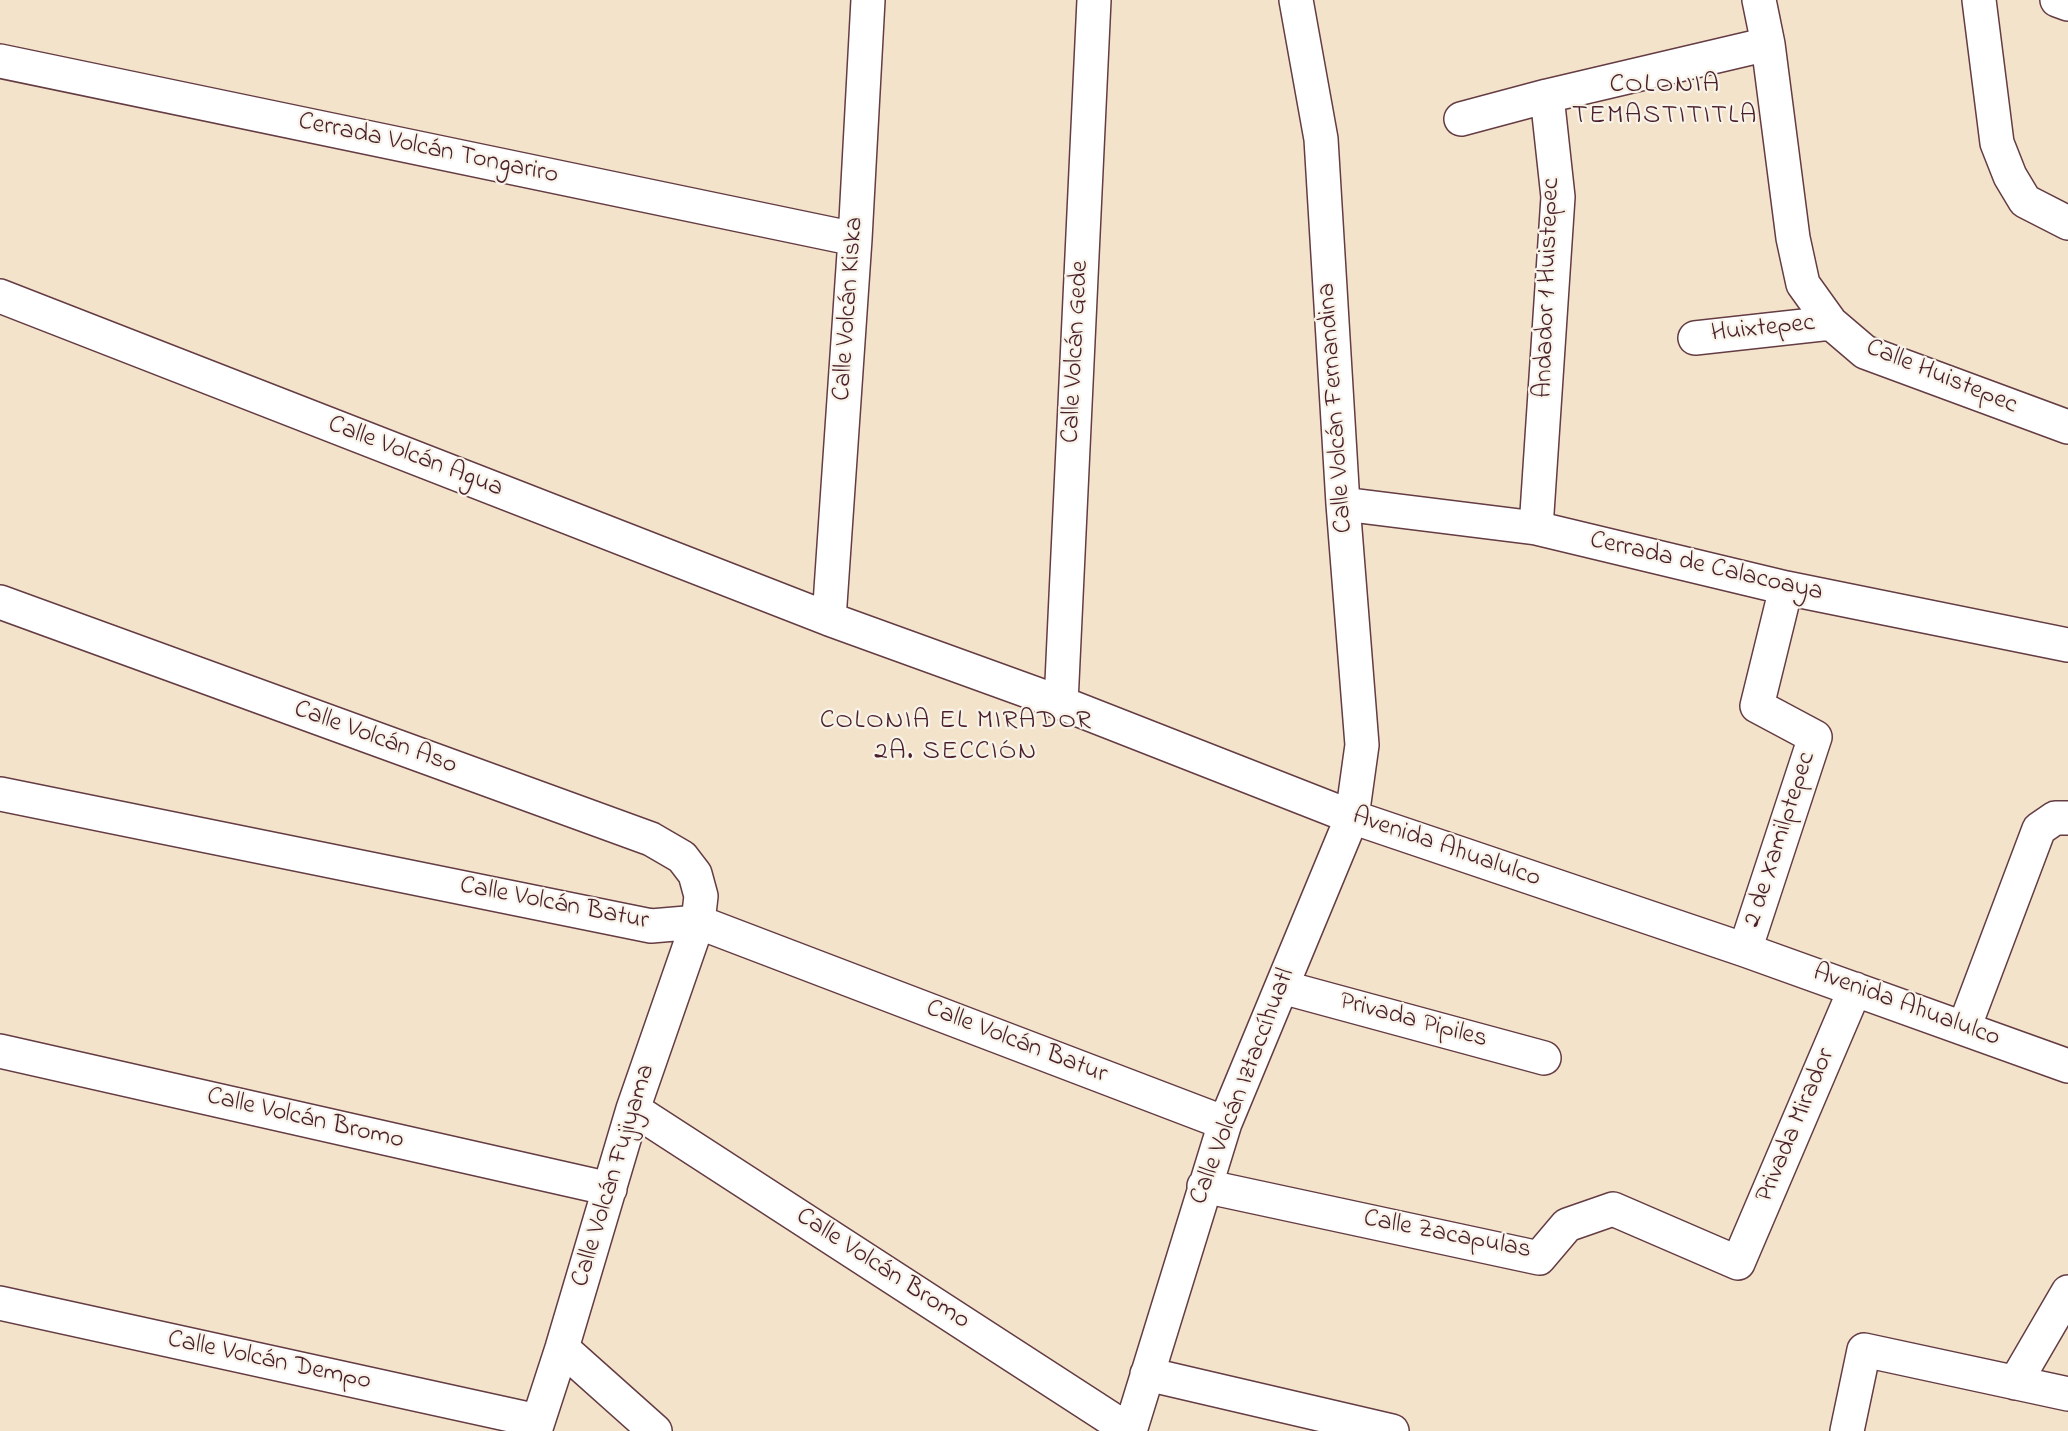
<!DOCTYPE html>
<meta charset="utf-8">
<style>
body{margin:0}
canvas{display:block;background:#f4e3cb}
</style>
<canvas width="2068" height="1431"></canvas>
<script>
const ctx = document.querySelector('canvas').getContext('2d');
ctx.lineJoin = 'round';
const shape = rows => new Path2D(rows.map(r => 'M' + r).join(''));
function trace(path, color, width, dash) { ctx.strokeStyle = color; ctx.lineWidth = width; ctx.lineCap = dash ? 'butt' : 'round'; ctx.setLineDash(dash || []); ctx.stroke(path); }
function write(font, color, halo, rows, align = 'center') {
  ctx.font = font + ' "Indie Flower",sans-serif'; ctx.lineWidth = 4.5; ctx.setLineDash([]); ctx.textBaseline = 'middle'; ctx.strokeStyle = halo; ctx.fillStyle = color; for (const [text, x, y, turn = 0] of rows) {
    ctx.save(); ctx.translate(x, y); ctx.rotate((+turn || 0) * Math.PI / 180); ctx.textAlign = isNaN(turn) ? turn : align; if (halo) ctx.strokeText(text, 0, 0); ctx.fillText(text, 0, 0); ctx.restore();
  }
}
const minor = shape([
 [1759,0,1768,44,1793,238,1803,284,1831,323,1865,352,2068,427],
 [1979,0,1997,143,2010,176,2025,201,2068,223],
 [2057,0,2068,4],
 [0,61,855,239],
 [1461,119,1547,96],
 [0,296,829,619,1061,703,1352,817,1745,950,2068,1066],
 [1695,338,1831,323],
 [1343,504,1536,528,1786,588,2068,645],
 [1536,528,1558,197,1547,96,1768,44],
 [0,602,651,839,682,857,695,874,701,896,698,922,633,1109,562,1348,535,1431],
 [829,619,855,239,868,0],
 [1061,703,1094,0],
 [0,794,651,926,698,922,1225,1123],
 [1745,950,1815,737,1757,706,1786,588],
 [1282,987,1544,1058],
 [1964,1028,2039,829,2055,818,2068,818],
 [0,1051,610,1189],
 [633,1109,1130,1431],
 [1204,1186,1539,1258,1567,1225,1613,1209,1738,1263,1855,989],
 [0,1303,538,1421],
 [562,1348,655,1431],
 [1147,1374,1392,1431],
 [2015,1383,2068,1292],
 [1130,1431,1225,1123,1352,817,1362,745,1343,504,1321,139,1296,0],
 [1847,1431,1864,1350,2068,1394]
]);
const streetNames = [
 ["Cerrada Volcán Tongariro",428,150,12],
 ["Andador 1 Huistepec",1549,288,-88],
 ["Calle Volcán Kiska",850,309,-86],
 ["Huixtepec",1763,330,-6],
 ["Calle Volcán Gede",1077,352,-87],
 ["Calle Huistepec",1941,378,22],
 ["Calle Volcán Fernandina",1337,408,-94],
 ["Calle Volcán Agua",415,458,21],
 ["Cerrada de Calacoaya",1706,568,13],
 ["Calle Volcán Aso",375,739,20],
 ["2 de Xamilptepec",1781,840,-72],
 ["Avenida Ahualulco",1446,849,19],
 ["Calle Volcán Batur",554,905,11],
 ["Avenida Ahualulco",1906,1007,20],
 ["Privada Pipiles",1413,1022,15],
 ["Calle Volcán Batur",1016,1043,21],
 ["Calle Volcán Iztaccíhuatl",1244,1087,-69],
 ["Calle Volcán Bromo",305,1120,13],
 ["Privada Mirador",1797,1126,-67],
 ["Calle Volcán Fujiyama",615,1176,-73],
 ["Calle Zacapulas",1447,1236,11],
 ["Calle Volcán Bromo",882,1270,33],
 ["Calle Volcán Dempo",269,1362,12]
];
const neighbourhoodNames = [
 ["COLONIA",1665,87],
 ["TEMASTITITLA",1665,118],
 ["COLONIA EL MIRADOR",956,723],
 ["2A. SECCIÓN",956,754]
];
trace(minor, '#643c43', 36);
trace(minor, '#fff', 33);
write('26px', '#4a1f2b', '#f7f3e8', streetNames);
ctx.letterSpacing = '1.5px';
write('27px', '#4a1f2b', '#f7f3e8', neighbourhoodNames);
ctx.letterSpacing = '0px';
</script>
